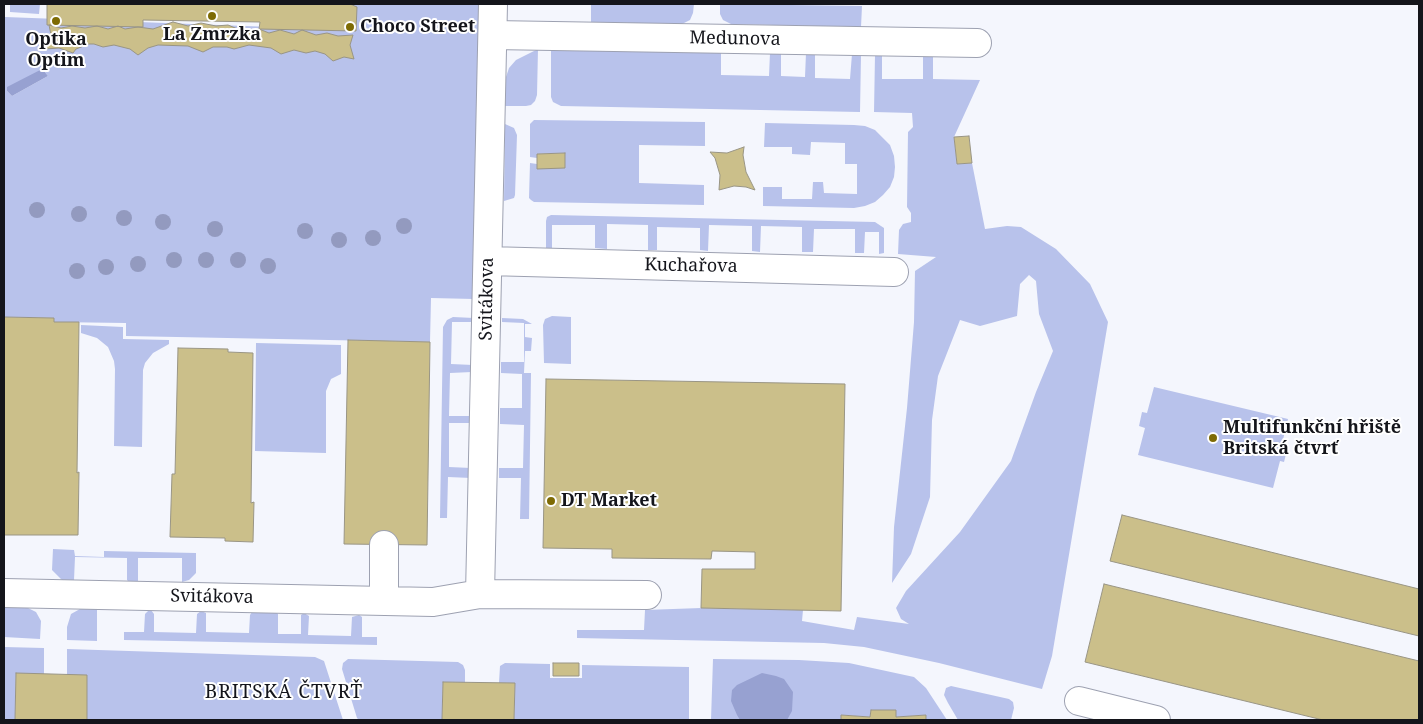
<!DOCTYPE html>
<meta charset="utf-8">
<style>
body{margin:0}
#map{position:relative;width:1423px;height:724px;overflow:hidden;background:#f4f6fd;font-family:"Noto Serif",serif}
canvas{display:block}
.frame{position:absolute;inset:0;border:5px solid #14151b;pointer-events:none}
</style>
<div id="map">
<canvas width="1423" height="724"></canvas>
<div class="frame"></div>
</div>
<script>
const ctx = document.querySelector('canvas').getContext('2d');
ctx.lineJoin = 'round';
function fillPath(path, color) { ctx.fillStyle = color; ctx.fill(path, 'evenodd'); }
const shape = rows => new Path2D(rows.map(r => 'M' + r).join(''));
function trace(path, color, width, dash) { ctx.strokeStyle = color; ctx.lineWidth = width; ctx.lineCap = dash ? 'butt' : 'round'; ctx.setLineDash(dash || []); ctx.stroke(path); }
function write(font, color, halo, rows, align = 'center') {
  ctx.font = font + ' "Noto Serif",serif'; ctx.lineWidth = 4; ctx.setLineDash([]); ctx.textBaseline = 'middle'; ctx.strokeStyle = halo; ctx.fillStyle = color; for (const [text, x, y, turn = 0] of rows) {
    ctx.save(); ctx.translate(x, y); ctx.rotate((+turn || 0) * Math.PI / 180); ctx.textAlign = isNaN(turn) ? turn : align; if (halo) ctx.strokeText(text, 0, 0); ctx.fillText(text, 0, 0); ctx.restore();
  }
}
const green = shape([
 [10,4,40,4,39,14,10,12],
 [353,4,479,4,474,299,431,298,430,342,126,336,126,323,54,322,54,318,4,317,5,17,352,30],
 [44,68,44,71,48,76,12,96,7,91],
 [591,4,694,4,693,13,690,20,682,24,591,22],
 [720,4,862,6,861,27,731,24,723,20,720,14],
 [538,49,537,95,535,101,531,105,526,106,505,106,506,77,509,68,516,60],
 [551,49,721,52,721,75,769,76,770,53,781,52,781,76,805,77,806,53,815,53,815,78,850,79,852,54,861,54,860,112,561,106,553,102,551,97],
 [875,55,882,56,882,79,923,79,923,56,933,55,933,79,980,80,954,137,957,164,972,163,985,229,1007,226,1021,227,1056,249,1090,284,1108,322,1052,656,1042,689,939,663,864,647,824,643,577,638,577,630,644,630,645,610,701,608,803,610,802,621,854,630,857,617,909,624,901,619,896,608,906,591,960,532,1011,461,1036,392,1053,351,1039,314,1036,281,1029,275,1020,284,1017,316,980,326,960,320,938,376,932,420,930,497,911,554,892,583,894,527,907,408,914,322,915,271,936,257,898,254,899,230,903,224,911,222,911,213,907,207,908,132,913,127,912,113,874,112],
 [534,120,705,122,705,146,639,145,639,183,704,185,704,205,534,202,531,200,529,198,530,163,565,168,564,153,537,154,537,158,530,157,530,124],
 [765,123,854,125,865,126,875,130,890,145,894,156,895,167,894,177,890,187,883,195,875,202,865,206,854,208,763,206,763,187,782,187,782,199,812,199,813,182,823,182,824,193,857,194,857,164,845,164,845,143,811,142,810,155,792,154,792,147,764,147],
 [505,124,514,128,517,135,515,195,514,198,504,201],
 [551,215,875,222,884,228,884,253,879,254,879,232,865,232,864,253,855,253,855,229,814,229,813,252,802,252,802,227,761,226,760,252,752,251,752,226,709,225,708,251,700,250,700,228,657,227,657,250,648,250,648,225,607,224,607,249,595,248,595,225,552,225,552,248,546,248,546,221,547,217],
 [552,316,571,317,571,364,544,363,543,325,545,319],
 [453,317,474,318,473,322,452,322,451,364,473,365,472,372,450,373,449,416,472,416,471,423,449,423,449,467,471,468,471,478,448,477,447,518,440,518,443,327,447,320],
 [502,318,523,319,532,324,525,324,525,337,532,338,531,351,525,351,524,373,531,373,529,519,520,519,521,478,499,478,499,468,523,468,524,425,500,424,500,408,522,408,522,374,501,373,501,362,524,362,524,323,502,322],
 [81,325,123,327,123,339,169,340,169,344,153,353,145,363,143,370,142,447,114,446,115,369,114,361,108,347,97,338,81,333],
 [256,343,341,345,341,374,331,379,326,391,326,453,255,451],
 [1154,387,1288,419,1281,448,1287,450,1284,462,1280,461,1273,488,1138,455,1145,428,1139,426,1142,412,1147,413],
 [53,549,74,550,75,556,104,557,104,551,196,553,196,573,189,580,182,582,182,558,138,558,138,581,135,582,129,582,127,580,127,558,75,557,74,580,62,580,52,570],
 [4,607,26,607,36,612,41,621,40,639,4,637],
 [80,609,97,609,97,641,67,640,67,627,71,614],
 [149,610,151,610,154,614,154,632,196,633,197,614,201,611,206,613,206,632,249,633,250,615,252,612,276,612,278,614,278,634,301,634,301,615,304,613,309,616,308,635,351,636,352,617,359,615,362,617,362,637,377,637,377,645,124,640,124,632,144,632,145,614],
 [4,647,44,648,44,674,16,674,15,720,4,720],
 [67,649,315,657,324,661,343,720,87,720,87,676,67,675],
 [348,659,458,662,463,665,465,670,465,683,443,682,442,720,359,720,357,718,342,669,343,663],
 [713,659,799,660,849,663,914,677,926,688,947,720,926,720,926,715,896,717,896,710,871,710,870,717,841,715,841,720,711,720],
 [505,663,550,664,550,678,582,678,582,665,689,667,689,720,514,720,515,684,499,683,500,666],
 [951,686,1009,699,1013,702,1014,708,1011,720,958,720,948,703,944,695,946,688]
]);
const water = shape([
 [44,68,44,71,48,76,12,96,7,91,7,87],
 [762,673,776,676,784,679,793,692,792,711,787,720,740,720,737,715,731,701,732,690,737,685]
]);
const building = shape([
 [47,4,350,4,357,7,356,31,259,29,260,22,143,20,143,27,47,25,47,4],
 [173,22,188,26,201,23,216,26,228,25,240,30,253,31,259,29,269,33,280,30,294,34,302,30,316,35,327,33,338,36,353,35,350,45,354,59,344,57,333,61,325,54,315,51,306,53,294,50,281,54,271,48,249,45,234,49,227,47,213,47,203,52,188,46,158,45,148,48,138,55,130,49,114,45,103,47,94,44,89,44,76,49,73,53,59,48,45,49,51,35,49,25,61,28,72,26,85,28,97,26,108,29,118,26,125,29,138,27,153,29,173,22],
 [969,136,972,163,957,164,954,137,969,136],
 [744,147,743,155,746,172,755,190,746,187,734,186,719,190,720,175,715,158,710,152,727,153,744,147],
 [565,153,565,168,537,169,537,154,565,153],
 [4,317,54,318,54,322,79,322,77,473,79,472,78,535,4,535,4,317],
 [348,340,430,342,427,545,344,544,348,340],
 [178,348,228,349,228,352,253,353,251,503,254,502,253,542,225,541,225,538,170,537,172,474,175,474,178,348],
 [546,379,845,384,841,611,701,608,702,569,755,569,755,552,712,551,711,559,612,558,612,549,543,548,546,379],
 [1122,515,1419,589,1419,636,1110,561,1122,515],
 [1104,584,1419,661,1419,720,1323,720,1085,662,1104,584],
 [553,663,579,663,579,676,553,676,553,663],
 [16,673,87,675,87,720,15,720,16,673],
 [443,682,515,683,514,720,442,720,443,682],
 [871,710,896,710,896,717,926,715,926,720,841,720,841,715,870,717,871,710]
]);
const minor = shape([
 [493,35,977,43],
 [488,261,894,272],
 [4,593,433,602,480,594,647,595],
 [480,594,493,4],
 [384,601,384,545],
 [1079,701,1156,720]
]);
const trees = [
 [37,210],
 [79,214],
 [124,218],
 [163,222],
 [404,226],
 [215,229],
 [305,231],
 [373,238],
 [339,240],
 [174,260],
 [206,260],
 [238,260],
 [138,264],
 [268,266],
 [106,267],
 [77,271]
];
const markers = [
 [212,16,5,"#7e6b04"],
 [56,21,5,"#7e6b04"],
 [350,27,5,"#7e6b04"],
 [1213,438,5,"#7e6b04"],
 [551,501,5,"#7e6b04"]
];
const poiNames = [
 ["Choco Street",360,27],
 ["La Zmrzka",212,35,"center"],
 ["Optika",56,40,"center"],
 ["Optim",56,61,"center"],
 ["Multifunkční hřiště",1223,428],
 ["Britská čtvrť",1223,449],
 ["DT Market",561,501]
];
const streetNames = [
 ["Medunova",735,39,1],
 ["Kuchařova",691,266,1],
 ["Svitákova",487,299,-89],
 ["Svitákova",212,597,1]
];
const neighbourhoodNames = [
 ["BRITSKÁ ČTVRŤ",284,693]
];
fillPath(green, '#b8c2eb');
fillPath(water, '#97a1d1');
fillPath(building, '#cbbf8a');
trace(building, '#999585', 1);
trace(minor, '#9da1b1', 30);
trace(minor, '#fff', 28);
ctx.fillStyle = '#939abf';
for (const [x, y] of trees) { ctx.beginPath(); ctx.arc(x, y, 8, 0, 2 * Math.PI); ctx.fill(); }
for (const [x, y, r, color] of markers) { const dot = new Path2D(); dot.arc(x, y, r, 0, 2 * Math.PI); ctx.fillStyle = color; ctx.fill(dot); trace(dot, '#fff', 2); }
write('bold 18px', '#14151b', '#fff', poiNames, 'left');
write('18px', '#14151b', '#fff', streetNames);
ctx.letterSpacing = '1px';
write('19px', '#14151b', '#fff', neighbourhoodNames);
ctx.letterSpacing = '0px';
</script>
